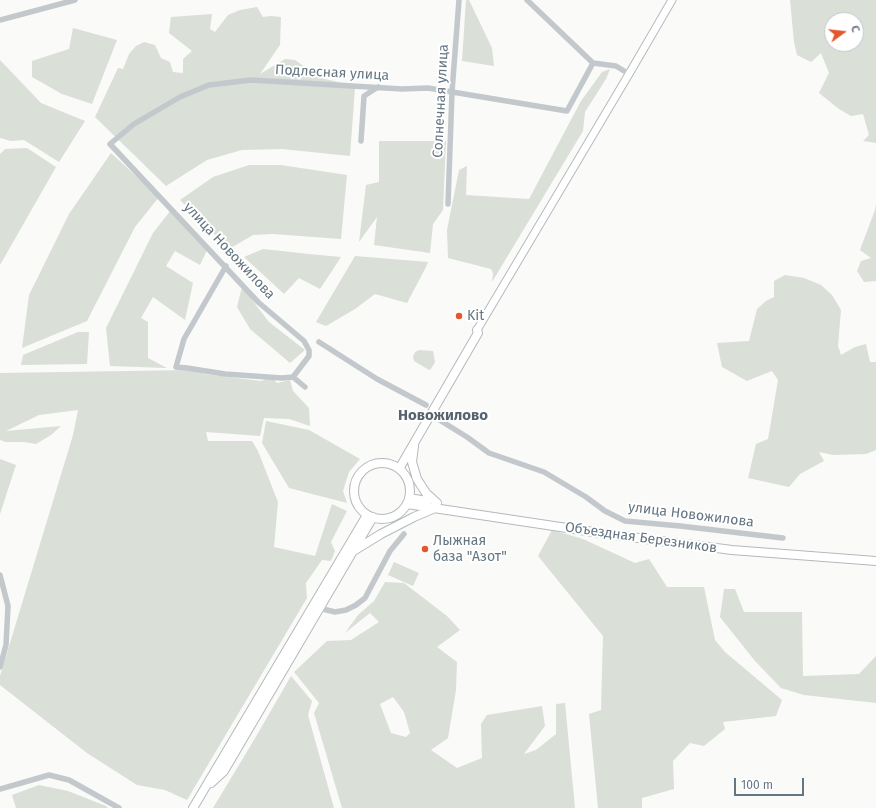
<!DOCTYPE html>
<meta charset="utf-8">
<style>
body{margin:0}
#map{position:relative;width:876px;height:808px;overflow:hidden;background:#fafaf8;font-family:"Fira Sans",sans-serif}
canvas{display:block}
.north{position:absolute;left:824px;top:12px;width:40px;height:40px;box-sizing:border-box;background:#fff;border:1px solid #c1c8cd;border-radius:50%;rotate:75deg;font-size:11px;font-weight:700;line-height:16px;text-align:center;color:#657683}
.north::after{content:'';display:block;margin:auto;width:14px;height:18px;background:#e4572e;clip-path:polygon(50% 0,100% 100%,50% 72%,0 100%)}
.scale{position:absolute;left:734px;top:778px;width:70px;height:18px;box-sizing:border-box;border:2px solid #657683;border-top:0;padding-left:5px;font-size:12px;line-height:14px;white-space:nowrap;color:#657683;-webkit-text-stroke:3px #fff;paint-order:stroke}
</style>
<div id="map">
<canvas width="876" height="808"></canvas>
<div class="north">С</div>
<div class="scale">100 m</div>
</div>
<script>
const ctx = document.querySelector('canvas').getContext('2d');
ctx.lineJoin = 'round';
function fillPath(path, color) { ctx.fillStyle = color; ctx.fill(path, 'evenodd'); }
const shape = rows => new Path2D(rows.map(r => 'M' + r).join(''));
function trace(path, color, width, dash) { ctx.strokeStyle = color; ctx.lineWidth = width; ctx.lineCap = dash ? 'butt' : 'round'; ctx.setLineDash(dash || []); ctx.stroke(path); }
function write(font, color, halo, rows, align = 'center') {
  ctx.font = font + ' "Fira Sans",sans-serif'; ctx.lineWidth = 4; ctx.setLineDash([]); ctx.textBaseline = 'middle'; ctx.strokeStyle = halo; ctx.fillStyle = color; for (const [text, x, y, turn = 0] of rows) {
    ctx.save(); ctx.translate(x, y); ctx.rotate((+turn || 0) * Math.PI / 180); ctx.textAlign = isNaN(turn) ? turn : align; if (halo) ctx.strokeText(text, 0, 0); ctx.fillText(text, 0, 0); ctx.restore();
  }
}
const green = shape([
 [466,0,469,0,492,48,494,66,462,61],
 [790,0,876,0,876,143,863,141,869,135,863,114,851,116,839,109,819,93,829,73,821,53,811,62,797,55,794,42],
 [832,20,856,20,856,44,832,44],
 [257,7,263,17,271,16,281,17,280,45,260,74,285,59,295,60,321,78,342,83,355,88,350,156,282,149,242,150,207,160,166,186,95,117,118,68,123,69,129,54,136,46,144,42,155,45,161,58,170,62,173,72,183,73,183,59,192,51,169,33,171,17,212,14,210,29,215,32,228,15,240,10],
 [73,28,117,40,92,104,62,94,32,77,32,61,69,49],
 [0,60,41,103,85,121,59,162,24,140,11,141,0,138],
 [610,69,606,79,585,112,583,131,492,282,493,273,491,269,448,258,447,230,459,170,467,166,466,195,529,199,581,101,602,72],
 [379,141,446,141,443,210,433,224,430,253,374,245,377,217,359,242,366,185,379,182],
 [27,148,56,167,0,265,0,154,5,149],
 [111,153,159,197,135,227,87,321,22,348,29,295,69,214],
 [249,165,281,165,347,175,341,239,273,234,253,235,229,249,180,200,213,177],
 [876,204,876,281,864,282,857,271,861,261,871,258,860,250,875,210],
 [171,210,209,246,200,265,175,251,166,266,193,283,185,320,153,297,141,318,148,322,148,358,167,368,110,366,106,328,153,233],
 [263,249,309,254,341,257,320,289,299,278,284,294,244,257],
 [355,256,428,262,426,267,407,303,375,294,355,309,326,326,316,322],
 [785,275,804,278,821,285,832,295,841,310,838,346,841,355,855,347,866,344,870,362,876,362,876,450,866,454,833,455,819,452,824,461,800,474,789,487,748,478,756,444,768,439,778,380,772,371,747,381,722,367,717,343,749,341,757,309,766,301,774,297,774,281],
 [242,287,269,322,305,350,290,363,250,329,237,307],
 [78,332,89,332,87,364,21,365,23,355],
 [419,350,433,351,435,362,431,369,429,370,414,361,413,357,415,352],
 [191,370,205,374,261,381,272,377,277,383,290,380,293,391,309,408,310,426,289,419,264,418,260,436,206,432,208,441,252,441,258,451,278,502,274,547,315,556,332,504,347,511,331,542,335,551,331,561,322,560,306,583,307,598,187,800,165,790,137,785,87,753,0,685,0,676,73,435,78,410,39,415,6,431,61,426,51,435,36,444,24,442,6,442,0,440,0,373],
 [266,421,309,430,360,459,349,472,343,491,347,503,289,488,262,443],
 [0,459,16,465,0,514],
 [552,530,583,539,635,563,649,559,667,587,704,587,715,640,725,652,782,700,776,716,723,722,725,729,704,746,690,743,673,761,674,789,642,798,642,808,598,808,589,714,601,710,603,636,538,556],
 [394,562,419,573,413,586,388,575],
 [385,582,404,583,447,616,460,630,437,647,457,662,456,690,448,738,431,750,457,768,482,758,481,724,487,715,542,706,545,726,524,754,536,750,556,734,556,704,565,703,575,808,342,808,314,713,319,703,294,672,327,641,351,640,379,622,370,613,345,633,358,615,374,601],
 [393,697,404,712,410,733,406,737,391,733,380,704],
 [724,589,735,589,744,612,802,612,803,676,859,674,876,656,876,703,804,695,781,688,755,661,720,617],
 [291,676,312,701,308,715,334,808,213,808,254,740],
 [39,785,68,791,106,806,108,808,16,808,12,795]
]);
const minor = shape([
 [527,0,593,63],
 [0,20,75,0],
 [593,63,616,66,629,74],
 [361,141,364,96,378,87],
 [448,204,452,92,459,0],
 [226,266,184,339,176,367,187,368,225,374,282,378,293,377],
 [319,342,377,379,426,405],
 [293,377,309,356,309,350,304,341,258,302,110,144,134,124,180,97,209,85,251,80,402,89,428,88,567,111,593,63],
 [293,377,305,387],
 [433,416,467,437,489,453,544,472,586,497,605,511,625,521,680,526,783,538],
 [0,575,8,606,6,645,0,667],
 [319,608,335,612,346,610,356,605,365,598,390,551,404,534],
 [0,789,49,775,69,780,119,808]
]);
const major = shape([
 [477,330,629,74,672,0]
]);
const highway = shape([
 [414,446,412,462,417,479,426,493,437,503],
 '354 491a28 28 0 1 1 56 0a28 28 0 1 1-56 0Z',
 [399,469,478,333,477,330],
 [409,498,427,501],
 [407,504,607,534,732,550,876,561],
 [355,550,381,534,414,517,435,508],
 [211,783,224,771,373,517],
 [193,808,367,515]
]);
const markers = [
 [459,316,4,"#e4572e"],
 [425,549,4,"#e4572e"]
];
const streetNames = [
 ["Подлесная улица",332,73,3],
 ["Солнечная улица",441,101,-87],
 ["улица Новожилова",229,251,47],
 ["улица Новожилова",691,515,7],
 ["Объездная Березников",641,538,8]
];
const poiNames = [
 ["Kit",467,316],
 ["Лыжная",433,541],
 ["база \"Азот\"",433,557]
];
const neighbourhoodNames = [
 ["Новожилово",443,416]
];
fillPath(green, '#dadfd7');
trace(major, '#b5babe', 9);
trace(highway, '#b4b9bd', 10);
trace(minor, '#c3c8cc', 5.5);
trace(major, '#fff', 7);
trace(highway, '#fff', 8);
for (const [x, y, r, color] of markers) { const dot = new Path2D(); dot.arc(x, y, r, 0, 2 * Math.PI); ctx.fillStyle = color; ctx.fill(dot); trace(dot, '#fff', 1.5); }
write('14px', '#657683', '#fff', streetNames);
write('14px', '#657683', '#fff', poiNames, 'left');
write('bold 15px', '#57646e', '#fff', neighbourhoodNames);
</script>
